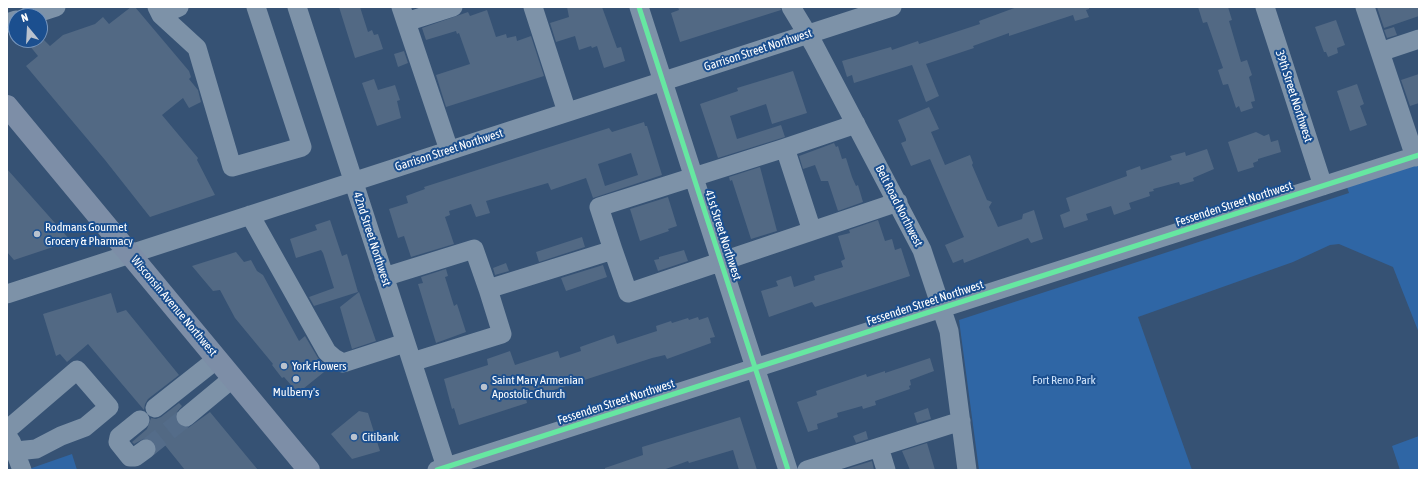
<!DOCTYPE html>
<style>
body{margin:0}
#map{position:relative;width:1426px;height:477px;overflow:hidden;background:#365274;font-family:"Asap Condensed",sans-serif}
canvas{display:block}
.frame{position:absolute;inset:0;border:8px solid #fff;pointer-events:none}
.north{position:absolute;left:8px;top:8px;width:40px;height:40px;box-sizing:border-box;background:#1b4f8f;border:1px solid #7695bc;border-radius:50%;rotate:342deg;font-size:11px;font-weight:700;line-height:16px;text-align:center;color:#fff}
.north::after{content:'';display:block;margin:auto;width:14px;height:18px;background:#b9c2ce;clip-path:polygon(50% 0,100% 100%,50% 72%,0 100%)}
</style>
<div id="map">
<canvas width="1426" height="477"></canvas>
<div class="frame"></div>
<div class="north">N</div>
</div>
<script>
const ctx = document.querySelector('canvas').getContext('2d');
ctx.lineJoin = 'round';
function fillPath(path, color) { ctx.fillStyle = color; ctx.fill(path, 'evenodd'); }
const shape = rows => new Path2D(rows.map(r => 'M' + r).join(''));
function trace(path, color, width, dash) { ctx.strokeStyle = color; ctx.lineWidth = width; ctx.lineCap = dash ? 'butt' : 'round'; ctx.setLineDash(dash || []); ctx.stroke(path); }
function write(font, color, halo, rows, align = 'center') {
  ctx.font = font + ' "Asap Condensed",sans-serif'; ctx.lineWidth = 4; ctx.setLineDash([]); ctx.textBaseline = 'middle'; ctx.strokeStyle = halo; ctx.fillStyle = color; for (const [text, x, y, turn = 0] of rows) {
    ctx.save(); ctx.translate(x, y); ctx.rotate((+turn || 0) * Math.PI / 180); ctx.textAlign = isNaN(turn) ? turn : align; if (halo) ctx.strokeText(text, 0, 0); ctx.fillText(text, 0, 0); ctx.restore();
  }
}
const green = shape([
 [1419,164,1419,333,1393,267,1339,244,1330,245,1293,262,1138,317,1192,470,979,470,959,320,1349,193,1347,187],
 [1419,436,1419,470,1400,470,1392,446],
 [72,454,77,470,29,470,29,469]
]);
const building = shape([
 [131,7,135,7,189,71,191,77,189,79,198,90,201,102,189,108,183,98,162,115,198,158,197,160,215,195,150,217,105,160,26,66,38,56,25,40,44,40,50,46,63,35,95,24,103,17,109,24],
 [339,7,360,7,368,32,372,30,374,35,378,34,383,49,355,58],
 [567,7,602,7,617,48,621,47,625,61,604,68,597,46,592,48,591,46,579,50,575,36,556,42,550,23,569,17],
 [678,7,780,7,781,10,680,42,671,13,679,10],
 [1017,7,1089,7,1089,9,1086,10,1089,17,1075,21,1073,15,1009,36,1009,33,973,46,974,48,926,64,939,96,926,102,912,65,854,83,852,75,847,77,842,61,891,47,892,50,918,41,919,44,980,24,979,21],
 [1198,7,1228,7,1232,20,1229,21,1241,62,1247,60,1252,75,1249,77,1254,96,1255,101,1251,102,1253,108,1241,112,1239,106,1236,108,1228,84,1223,85,1218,70,1223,68,1207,22,1203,23],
 [1377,7,1419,7,1419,16,1384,28],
 [487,10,496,37,506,34,507,38,516,36,517,41,531,36,544,76,446,107,436,75,470,64,459,33,457,34,456,31,426,40,422,28,468,12,470,16],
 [1336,20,1345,45,1337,48,1338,53,1328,57,1326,52,1324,52,1315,27],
 [1394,27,1397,35,1387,38,1384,30],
 [404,51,408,63,398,67,394,54],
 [793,71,807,113,772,124,766,104,730,116,737,139,781,125,785,137,718,158,700,104,738,91,737,88],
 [1419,74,1419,103,1410,106,1401,80],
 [374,79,378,90,395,85,400,100,397,101,401,118,377,126,362,83],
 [1357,84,1364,104,1360,106,1367,125,1350,131,1337,91],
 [929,107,939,129,931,132,945,165,970,155,973,163,972,165,987,200,992,202,989,207,998,227,1022,219,1023,214,1034,210,1043,239,1031,243,1028,238,964,263,963,259,953,263,945,245,964,237,952,210,930,159,911,166,901,143,906,141,906,139,898,120],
 [644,122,645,126,647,126,662,175,593,198,586,178,551,190,548,183,486,201,490,213,476,217,471,204,449,211,450,215,445,217,454,244,411,257,404,236,398,238,389,209,408,203,406,196,425,189,424,187,609,128,612,132],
 [631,153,638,175,605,186,598,164],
 [1256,132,1264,136,1269,134,1271,142,1278,140,1281,152,1258,159,1258,161,1253,163,1254,167,1238,172,1228,142],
 [834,143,836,147,838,146,842,159,846,158,852,177,856,186,858,185,863,202,838,211,828,181,821,181,815,165,803,169,799,156],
 [1207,149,1214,169,1193,178,1194,181,1180,185,1179,182,1153,189,1154,191,1149,192,1150,196,1129,203,1131,209,1114,215,1111,206,1086,214,1088,220,1064,228,1060,215,1070,211,1066,198,1127,176,1126,171,1140,166,1141,170,1172,160,1170,156,1185,152,1186,156],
 [760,167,777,231,751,239,732,180,730,181,729,177],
 [7,169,71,241,14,260,7,252],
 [668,197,677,226,668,229,669,231,640,241,630,209],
 [330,220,342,256,347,254,358,292,314,306,309,297,334,288,323,253,321,250,296,258,290,239,317,230,315,225],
 [878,220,885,241,892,239,895,250,901,248,910,276,815,307,812,302,769,317,761,291,778,286,776,281,791,276,794,287,815,280,814,276,843,267,841,261,845,259,838,236,850,233,849,230],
 [582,237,585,247,539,262,536,252],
 [684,250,688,261,658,271,654,260,659,259,659,257],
 [236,252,244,262,251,260,257,271,263,275,299,341,305,336,318,358,329,368,298,393,284,377,282,378,272,365,273,364,235,318,220,290,213,291,192,266],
 [506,263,509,271,495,275,493,268],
 [603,265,607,277,566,291,561,278],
 [446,269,448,276,445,277,454,306,457,304,466,332,436,343,418,284,423,283,421,277],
 [359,292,376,341,352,349,340,307],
 [111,293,117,313,126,310,179,375,148,399,145,404,144,410,88,344,67,362,60,354,56,356,43,314],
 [698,317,699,320,708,317,715,337,710,338,711,343,667,359,665,355,652,358,526,399,527,403,459,425,454,408,452,409,444,379,488,365,487,359,510,351,515,365,558,351,560,358,581,351,580,347,614,335,617,344,657,331,656,326,671,321,672,323,688,318,689,320],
 [930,358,934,371,910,380,911,385,909,386,910,389,875,401,876,405,863,409,862,406,837,413,838,417,817,424,818,429,808,432,797,402,817,395,816,391,866,374,867,377,885,371,885,373],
 [179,403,182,406,176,413,175,418,178,424,183,427,188,428,210,412,258,470,185,470,164,444,157,450,155,442,145,438,134,444,132,442,147,429,151,418,156,419,161,417],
 [928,408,931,419,917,423,914,413],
 [359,411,368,413,380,451,352,459,331,434],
 [740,417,757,470,739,470,733,450,689,463,688,461,663,470,605,470,605,468,643,455,642,447],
 [866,431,868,439,856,443,853,436],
 [927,443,935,470,910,470,902,451],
 [872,461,874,470,843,470]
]);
const minorTunnel = shape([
 [146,449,186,417]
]);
const minor = shape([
 [157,7,161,15,197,48,232,167,302,147,256,7],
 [297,7,447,470],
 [401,7,449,150],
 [533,7,567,112],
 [639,7,788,470],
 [791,7,814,45,922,250,949,331,967,470],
 [1265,7,1323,186],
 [1365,7,1415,157],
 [161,15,179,7],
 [28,16,56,7],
 [406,22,453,7],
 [7,23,16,20],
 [1380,52,1419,39],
 [785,148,856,124],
 [250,215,327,352,334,358,343,363,405,343],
 [613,250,599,207,785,148,812,231],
 [384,277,474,249,488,289,502,334,412,362],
 [488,289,613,250,628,293,898,202],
 [7,294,892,7],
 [155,408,217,359],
 [186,417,233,378],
 [140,420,119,437,118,442,130,457,135,457,146,449],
 [7,430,77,370,109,407,85,427,61,436,36,449,16,451],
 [11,441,22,470],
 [879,447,886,470],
 [437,470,1419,155],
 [807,470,961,421]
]);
const major = shape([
 [7,106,309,470]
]);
const cycleway = shape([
 [639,7,788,470],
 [437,470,1419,155]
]);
const markers = [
 [37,234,4,"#b9c2ce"],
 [284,366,4,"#b9c2ce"],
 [296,379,4,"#b9c2ce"],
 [484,387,4,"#b9c2ce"],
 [354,437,4,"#b9c2ce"]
];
const streetNames = [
 ["Garrison Street Northwest",758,50,-18],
 ["39th Street Northwest",1294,96,72],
 ["Garrison Street Northwest",449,150,-18],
 ["Fessenden Street Northwest",1234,204,-18],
 ["Belt Road Northwest",899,206,63],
 ["41st Street Northwest",723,235,72],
 ["42nd Street Northwest",372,239,72],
 ["Fessenden Street Northwest",925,303,-18],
 ["Wisconsin Avenue Northwest",174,306,50],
 ["Fessenden Street Northwest",616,402,-18]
];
const poiNames = [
 ["Rodmans Gourmet",45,227],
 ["Grocery & Pharmacy",45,241],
 ["York Flowers",292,366],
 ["Saint Mary Armenian",492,380],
 ["Apostolic Church",492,394],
 ["Mulberry's",296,392,"center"],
 ["Citibank",362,437]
];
const parkNames = [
 ["Fort Reno Park",1064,380]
];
fillPath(green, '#2f66a5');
fillPath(building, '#526984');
trace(minorTunnel, '#546c89', 19, [19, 10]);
trace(minor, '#7d92a8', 19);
trace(major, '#7d8ea7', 22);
trace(cycleway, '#66e7a1', 5);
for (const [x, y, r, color] of markers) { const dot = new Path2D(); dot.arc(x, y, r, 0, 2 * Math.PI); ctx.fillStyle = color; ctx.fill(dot); trace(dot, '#1b4f8f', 1.5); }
write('12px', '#fff', '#1b4f8f', streetNames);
write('12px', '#fff', '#1b4f8f', poiNames, 'left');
write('12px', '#cfe3fa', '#1b4f8f', parkNames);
</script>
